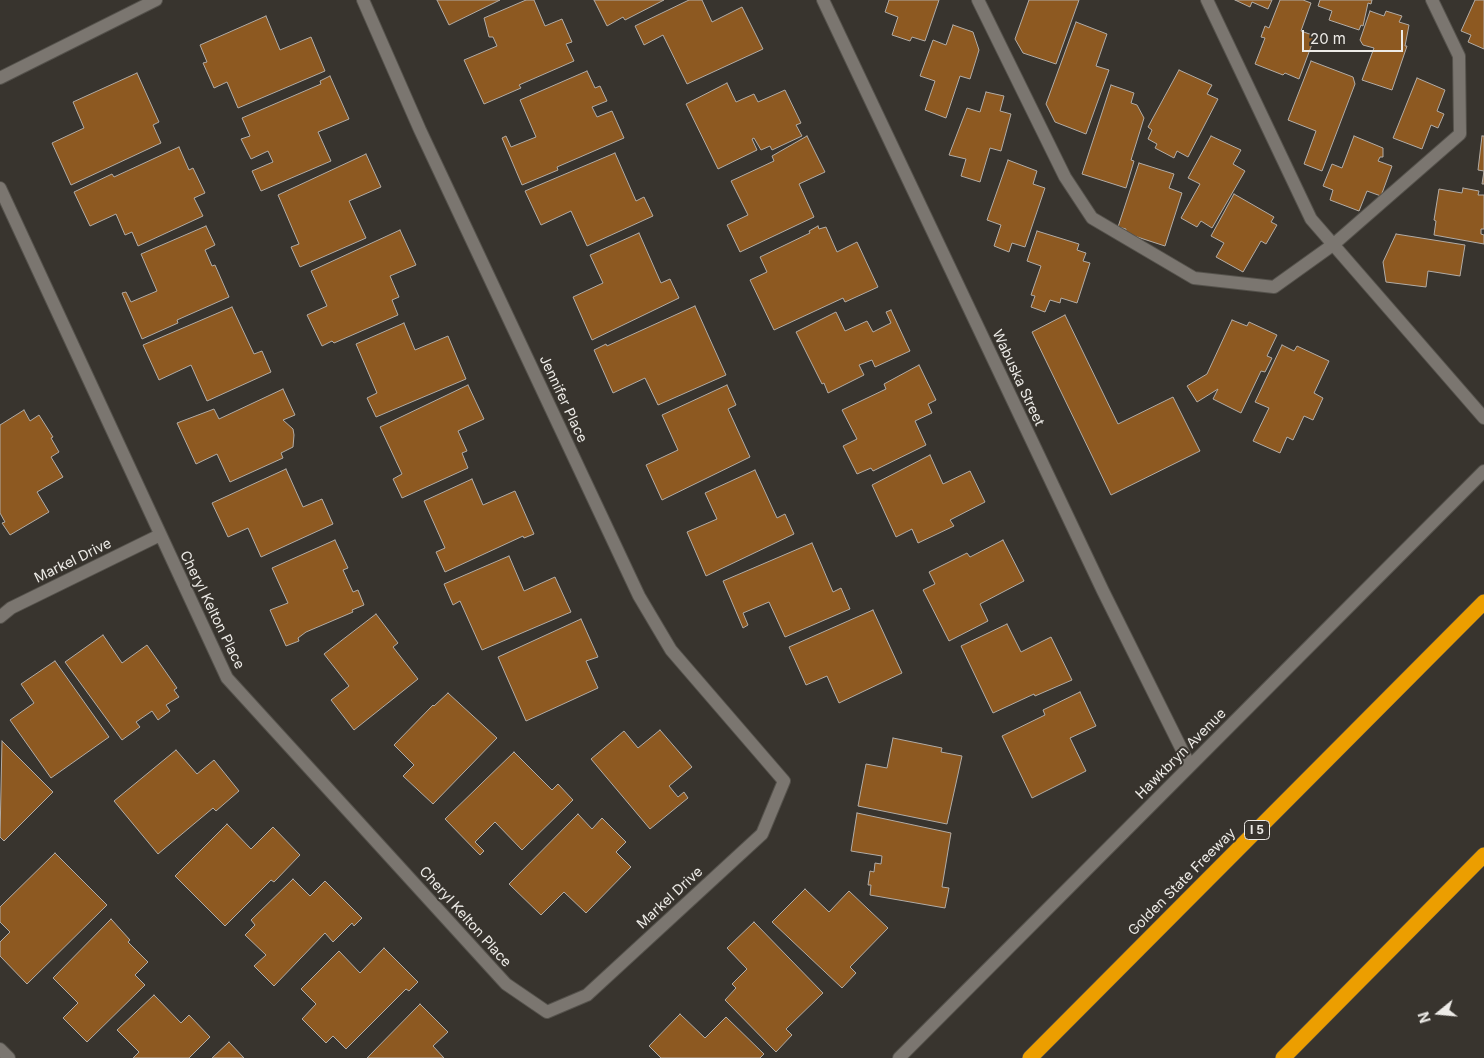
<!DOCTYPE html>
<style>
body{margin:0}
#map{position:relative;width:1484px;height:1058px;overflow:hidden;background:#38342e;font-family:Inter,sans-serif}
canvas{display:block}
.north{position:absolute;left:1414px;top:988px;width:50px;height:50px;-webkit-text-stroke:4px #38342e;paint-order:stroke;rotate:253deg;font-size:14px;font-weight:700;line-height:20px;text-align:center;color:#edebe7}
.north::after{content:'';display:block;margin:auto;width:18px;height:22px;background:#edebe7;clip-path:polygon(50% 0,100% 100%,50% 72%,0 100%)}
.scale{position:absolute;left:1302px;top:30px;width:101px;height:22px;box-sizing:border-box;border:2px solid #edebe7;border-top:0;padding-left:6px;font-size:15px;line-height:18px;white-space:nowrap;color:#edebe7;-webkit-text-stroke:4px #38342e;paint-order:stroke}
</style>
<div id="map">
<canvas width="1484" height="1058"></canvas>
<div class="north">N</div>
<div class="scale">20 m</div>
</div>
<script>
const ctx = document.querySelector('canvas').getContext('2d');
ctx.lineJoin = 'round';
function fillPath(path, color) { ctx.fillStyle = color; ctx.fill(path, 'evenodd'); }
const shape = rows => new Path2D(rows.map(r => 'M' + r).join(''));
function trace(path, color, width, dash) { ctx.strokeStyle = color; ctx.lineWidth = width; ctx.lineCap = dash ? 'butt' : 'round'; ctx.setLineDash(dash || []); ctx.stroke(path); }
function write(font, color, halo, rows, align = 'center') {
  ctx.font = font + ' Inter,sans-serif'; ctx.lineWidth = 4; ctx.setLineDash([]); ctx.textBaseline = 'middle'; ctx.strokeStyle = halo; ctx.fillStyle = color; for (const [text, x, y, turn = 0] of rows) {
    ctx.save(); ctx.translate(x, y); ctx.rotate((+turn || 0) * Math.PI / 180); ctx.textAlign = isNaN(turn) ? turn : align; if (halo) ctx.strokeText(text, 0, 0); ctx.fillText(text, 0, 0); ctx.restore();
  }
}
const building = shape([
 [437,0,500,0,449,25,437,0],
 [526,0,534,0,545,26,562,19,572,42,566,44,574,61,519,85,521,88,484,104,464,60,497,46,493,37,489,37,484,18,526,0],
 [594,0,664,0,625,20,623,17,607,26,594,0],
 [689,0,702,0,712,22,742,7,763,49,687,84,663,35,644,45,635,26,689,0],
 [889,0,939,0,925,41,912,37,910,41,892,35,898,17,885,12,889,0],
 [1029,0,1079,0,1056,64,1023,53,1015,39,1029,0],
 [1235,0,1272,0,1268,9,1252,2,1250,7,1235,0],
 [1280,0,1303,0,1311,3,1301,31,1315,36,1299,79,1285,73,1283,75,1255,64,1265,38,1261,37,1265,26,1269,28,1280,0],
 [1320,0,1372,0,1371,4,1368,3,1363,26,1361,25,1359,30,1329,20,1332,11,1318,6,1320,0],
 [1475,0,1484,0,1484,49,1468,42,1471,35,1461,31,1475,0],
 [1370,11,1384,16,1386,11,1402,16,1399,22,1409,25,1405,46,1407,46,1392,90,1362,80,1374,48,1363,45,1360,40,1370,11],
 [266,16,280,50,311,37,325,71,238,108,227,82,214,88,203,63,207,62,200,45,266,16],
 [1076,22,1107,34,1096,66,1109,70,1086,134,1055,122,1046,104,1076,22],
 [953,25,973,32,979,50,970,79,960,76,946,118,925,110,935,81,920,76,933,40,946,45,953,25],
 [1311,61,1353,77,1355,84,1322,171,1304,164,1316,131,1288,120,1311,61],
 [1179,70,1212,85,1207,94,1218,99,1188,157,1177,151,1174,158,1155,148,1157,144,1148,139,1152,130,1148,127,1179,70],
 [587,71,595,88,600,86,607,101,592,107,597,117,612,111,624,138,557,167,558,170,522,185,502,138,506,136,511,147,536,137,520,100,587,71],
 [137,73,159,122,153,125,161,143,71,185,52,143,84,128,73,102,137,73],
 [330,76,349,119,318,132,331,161,261,191,252,171,273,162,268,151,251,159,241,139,250,136,242,118,321,84,320,81,330,76],
 [1417,78,1445,90,1437,111,1444,114,1438,128,1431,125,1422,149,1393,138,1417,78],
 [727,83,736,102,754,94,758,102,785,90,801,123,796,125,802,136,772,150,770,146,761,150,754,138,752,139,757,150,718,169,686,104,727,83],
 [1111,85,1134,93,1131,103,1137,105,1144,118,1131,160,1134,161,1126,188,1082,174,1111,85],
 [986,92,1004,96,1000,111,1011,114,1001,151,990,148,980,182,961,176,966,159,949,155,967,108,980,112,986,92],
 [807,136,825,172,799,184,814,217,740,252,727,225,748,215,731,181,774,161,772,156,807,136],
 [1211,136,1241,150,1233,164,1245,171,1212,228,1201,221,1197,227,1181,218,1200,184,1188,178,1211,136],
 [1354,136,1383,148,1383,157,1380,157,1378,161,1392,166,1381,196,1367,191,1359,211,1330,200,1333,190,1323,186,1332,164,1342,168,1354,136],
 [1482,136,1484,136,1484,184,1482,184,1484,171,1478,170,1482,136],
 [179,147,189,170,193,168,205,193,194,198,203,216,138,246,132,232,125,235,116,214,90,226,74,192,112,174,114,177,179,147],
 [615,153,636,201,644,197,653,216,587,246,571,211,541,225,525,191,615,153],
 [366,154,381,187,349,201,366,238,300,267,291,247,299,244,278,195,366,154],
 [1008,160,1037,171,1033,184,1045,188,1025,247,1012,243,1009,252,994,246,1001,225,987,220,1008,160],
 [1139,163,1174,174,1169,188,1182,193,1165,246,1125,233,1126,229,1118,227,1139,163],
 [1463,188,1479,191,1478,195,1484,195,1484,229,1481,229,1481,234,1484,235,1484,244,1434,235,1436,221,1434,220,1439,189,1462,193,1463,188],
 [1234,194,1274,217,1271,222,1277,225,1266,244,1261,241,1243,272,1216,257,1224,243,1211,236,1234,194],
 [206,226,215,245,205,250,212,266,215,265,229,297,177,320,178,323,142,339,122,293,126,292,131,302,157,291,141,254,206,226],
 [818,226,819,229,826,227,837,252,857,242,878,287,845,302,843,298,774,330,750,280,767,272,760,257,810,233,809,231,818,226],
 [400,230,416,265,390,276,399,297,392,300,398,315,334,343,332,341,322,346,307,315,327,306,311,271,400,230],
 [1037,231,1079,244,1077,250,1086,253,1083,261,1090,263,1077,303,1061,298,1060,303,1050,300,1045,312,1031,307,1035,296,1031,295,1041,266,1027,261,1037,231],
 [639,233,661,283,670,279,679,298,592,340,573,297,603,283,590,255,639,233],
 [1396,234,1465,245,1460,276,1428,271,1426,287,1386,282,1383,262,1396,234],
 [695,306,726,375,658,405,645,378,613,393,594,350,606,344,607,346,695,306],
 [232,307,254,354,262,351,271,372,207,401,191,365,159,380,143,345,232,307],
 [891,310,910,351,875,367,872,360,859,365,864,375,828,393,824,383,822,384,796,332,836,312,845,331,867,321,873,332,891,323,886,312,891,310],
 [1065,315,1118,424,1173,397,1200,451,1111,495,1032,332,1065,315],
 [1232,320,1247,326,1249,322,1277,335,1267,356,1272,358,1265,372,1261,371,1241,413,1213,399,1218,389,1197,402,1187,386,1207,374,1232,320],
 [404,323,415,350,448,336,466,379,376,417,367,398,377,393,356,344,404,323],
 [1282,345,1294,351,1297,346,1329,361,1314,393,1323,398,1313,420,1304,416,1293,440,1287,437,1280,453,1253,441,1269,408,1255,402,1282,345],
 [919,365,936,400,928,404,932,413,915,421,926,445,873,471,871,468,857,474,843,446,857,439,842,410,886,389,884,384,919,365],
 [468,385,484,419,458,431,467,451,462,453,468,468,402,498,393,479,402,474,380,427,468,385],
 [727,385,736,405,728,409,750,457,662,500,646,465,678,450,662,415,727,385],
 [283,389,295,415,283,420,293,429,294,435,293,447,281,453,283,458,230,482,217,454,196,464,177,423,214,409,219,419,283,389],
 [24,410,30,421,39,415,53,437,51,438,59,452,51,457,63,477,37,492,49,512,10,535,2,523,5,522,0,513,0,425,24,410],
 [930,455,943,484,970,471,985,502,950,520,954,526,918,543,912,529,896,537,872,485,930,455],
 [286,469,303,507,322,499,333,524,261,557,248,528,228,537,212,503,286,469],
 [755,470,777,518,785,514,794,534,706,576,687,532,717,519,705,493,755,470],
 [472,479,483,505,515,491,534,534,524,538,523,536,445,572,436,552,445,548,424,501,472,479],
 [335,540,348,568,343,570,353,592,358,590,364,605,352,610,353,612,306,632,298,638,299,641,286,646,270,610,288,603,272,568,335,540],
 [1003,540,1024,581,980,604,988,621,949,641,923,590,935,584,929,572,967,553,970,557,1003,540],
 [812,543,833,592,841,588,850,609,785,637,769,602,743,613,748,625,743,628,723,581,812,543],
 [509,556,524,591,555,577,571,612,482,650,460,601,453,605,444,584,509,556],
 [873,610,902,673,839,703,827,676,806,685,789,647,873,610],
 [376,614,398,643,393,647,418,679,354,730,331,700,349,686,324,654,376,614],
 [581,619,598,657,586,661,598,688,526,721,498,657,581,619],
 [1007,624,1021,652,1051,637,1072,680,1035,696,1034,694,993,713,961,646,1007,624],
 [103,635,122,663,147,645,177,688,174,690,179,697,166,705,170,711,158,720,152,711,136,722,140,727,122,740,65,662,103,635],
 [55,661,109,737,51,778,10,720,34,703,21,684,55,661],
 [1080,692,1096,726,1070,738,1086,771,1032,798,1002,736,1045,715,1043,710,1080,692],
 [448,693,497,738,433,804,403,776,414,765,394,745,433,705,434,706,448,693],
 [660,730,692,767,669,786,678,797,684,792,688,798,650,829,591,759,624,731,638,748,660,730],
 [893,738,942,748,941,752,962,756,947,824,858,806,866,764,887,768,893,738],
 [2,741,53,792,4,841,0,837,2,741],
 [176,750,197,774,214,760,239,791,216,811,213,808,158,854,114,801,176,750],
 [514,752,552,790,558,784,573,800,522,850,495,822,475,842,484,851,480,855,445,819,514,752],
 [857,813,951,833,942,887,949,888,945,908,870,895,871,885,868,885,870,871,874,872,875,863,881,864,882,856,851,851,857,813],
 [578,814,592,829,602,818,626,842,616,852,631,867,586,913,564,892,541,915,509,884,578,814],
 [227,824,251,849,273,827,300,855,274,882,271,880,225,926,175,876,227,824],
 [55,853,107,905,27,984,0,956,0,942,10,932,0,922,0,907,55,853],
 [293,879,310,896,325,881,362,918,354,926,352,923,333,942,325,933,274,986,254,966,266,955,245,935,255,925,251,920,293,879],
 [805,889,829,912,849,891,888,928,850,967,856,973,842,988,772,922,805,889],
 [111,919,130,940,128,942,148,962,135,975,145,985,87,1042,63,1018,78,1003,53,978,111,919],
 [754,922,823,993,786,1029,792,1035,776,1052,725,1000,736,988,732,984,747,969,727,948,754,922],
 [384,948,418,982,409,991,406,989,346,1049,333,1036,326,1043,302,1019,316,1004,301,989,339,951,360,973,384,948],
 [154,995,181,1023,189,1015,210,1037,189,1058,133,1058,139,1052,117,1030,154,995],
 [420,1004,448,1032,433,1046,444,1058,367,1058,420,1004],
 [680,1014,705,1038,726,1017,764,1054,760,1058,661,1058,649,1046,680,1014],
 [229,1042,244,1058,212,1058,229,1042]
]);
const minor = shape([
 [823,0,1103,591,1190,766],
 [978,0,1065,177,1092,218,1194,278,1274,287,1334,244,1460,134,1459,56,1432,0],
 [1207,0,1311,219,1484,418],
 [0,78,156,0],
 [0,188,227,678,506,984,547,1012,587,995,762,834,784,781,671,650,639,596,420,130,363,0],
 [0,617,11,608,160,535],
 [0,1049,9,1058],
 [899,1058,1484,471]
]);
const motorway = shape([
 [1030,1058,1484,602],
 [1283,1058,1484,855]
]);
const shields = [
 [1257,830,25]
];
const shieldNames = [
 ["I 5",1257,830]
];
const streetNames = [
 ["Wabuska Street",1018,378,65],
 ["Jennifer Place",563,399,65],
 ["Markel Drive",73,561,-26],
 ["Cheryl Kelton Place",212,610,64],
 ["Hawkbryn Avenue",1181,754,-45],
 ["Golden State Freeway",1182,882,-45],
 ["Markel Drive",670,898,-43],
 ["Cheryl Kelton Place",465,917,48]
];
fillPath(building, '#8d5921');
trace(building, '#b2aca6', 1);
trace(minor, '#55524c', 14);
trace(motorway, '#55524c', 16);
trace(minor, '#7b7670', 12);
trace(motorway, '#ec9e00', 15);
for (const [x, y, w] of shields) { const box = new Path2D(); box.roundRect(x - w / 2, y - 9.5, w, 19, 4); ctx.fillStyle = '#38342e'; ctx.fill(box); trace(box, '#edebe7', 1); }
write('bold 12px', '#edebe7', null, shieldNames);
write('14px', '#edebe7', '#38342e', streetNames);
</script>
